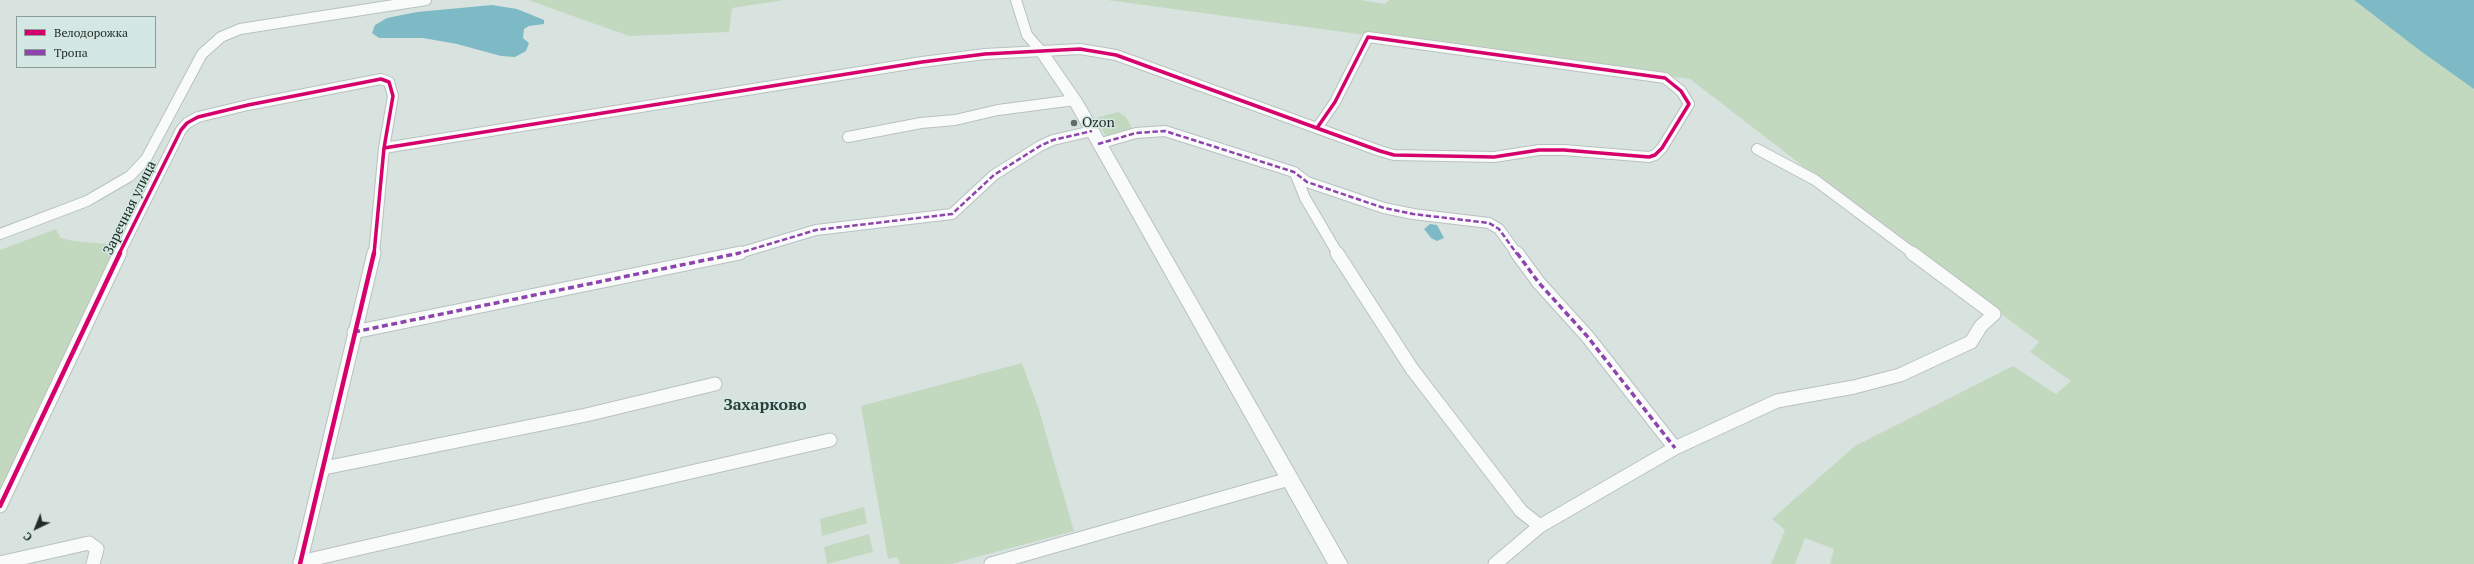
<!DOCTYPE html>
<meta charset="utf-8">
<style>
body{margin:0}
#map{position:relative;width:2474px;height:564px;overflow:hidden;background:#d8e3e0;font-family:"PT Serif",serif}
canvas{display:block}
.legend{position:absolute;left:16px;top:16px;width:140px;height:52px;box-sizing:border-box;background:#d3e8e2;border:1px solid #8d9c98;margin:0;padding:5px 7px;list-style:none;font-size:12px;color:#232b29}
.legend li{display:flex;align-items:center;gap:8px;height:20px}
.legend b{width:20px;border:1px solid #8d9c98}
.north{position:absolute;left:16px;top:508px;width:40px;height:40px;-webkit-text-stroke:3px #d3e8e2;paint-order:stroke;rotate:223deg;font-size:11px;font-weight:700;line-height:16px;text-align:center;color:#232b29}
.north::after{content:'';display:block;margin:auto;width:14px;height:18px;background:#232b29;clip-path:polygon(50% 0,100% 100%,50% 72%,0 100%)}
</style>
<div id="map">
<canvas width="2474" height="564"></canvas>
<ul class="legend">
<li><b style="height:5px;background:#d6006c"></b>Велодорожка</li>
<li><b style="height:5px;background:#8e44ad"></b>Тропа</li>
</ul>
<div class="north">С</div>
</div>
<script>
const ctx = document.querySelector('canvas').getContext('2d');
ctx.lineJoin = 'round';
function fillPath(path, color) { ctx.fillStyle = color; ctx.fill(path, 'evenodd'); }
const shape = rows => new Path2D(rows.map(r => 'M' + r).join(''));
function trace(path, color, width, dash) { ctx.strokeStyle = color; ctx.lineWidth = width; ctx.lineCap = dash ? 'butt' : 'round'; ctx.setLineDash(dash || []); ctx.stroke(path); }
function write(font, color, halo, rows, align = 'center') {
  ctx.font = font + ' "PT Serif",serif'; ctx.lineWidth = 3; ctx.setLineDash([]); ctx.textBaseline = 'middle'; ctx.strokeStyle = halo; ctx.fillStyle = color; for (const [text, x, y, turn = 0] of rows) {
    ctx.save(); ctx.translate(x, y); ctx.rotate((+turn || 0) * Math.PI / 180); ctx.textAlign = isNaN(turn) ? turn : align; if (halo) ctx.strokeText(text, 0, 0); ctx.fillText(text, 0, 0); ctx.restore();
  }
}
const green = shape([
 [528,0,784,0,732,8,729,32,629,36],
 [1107,0,1360,0,1385,4,1389,0,2354,0,2474,89,2474,564,1830,564,1834,549,1805,538,1795,564,1771,564,1785,530,1772,519,1855,446,2013,366,2056,394,2071,381,2030,352,2039,342,1843,197,1690,79],
 [1118,112,1126,117,1134,132,1107,138,1096,118],
 [56,229,61,238,73,241,119,245,0,491,0,250],
 [1022,363,1039,410,1074,531,951,564,900,564,897,557,888,559,861,406],
 [864,507,867,523,822,536,820,519],
 [869,534,873,552,827,564,824,547]
]);
const water = shape([
 [2354,0,2474,0,2474,89,2422,52],
 [492,5,517,9,544,20,544,24,529,26,524,29,523,38,529,43,526,51,515,57,501,56,457,44,423,38,379,38,372,33,375,25,387,18,417,12],
 [1430,224,1437,225,1444,238,1437,241,1431,238,1424,229]
]);
const minorFar1 = shape([
 [1016,0,1027,35,1041,51],
 [848,137,921,123,955,120,998,110,1075,100],
 [1098,144,1136,133,1165,131,1294,172,1307,182,1384,208,1413,214,1489,223,1499,229,1517,254],
 [384,148,922,62,985,54,1080,49,1116,55,1380,151,1394,155,1494,157,1539,150,1564,150,1649,157,1655,155,1662,148,1689,104,1681,91,1665,78,1368,37,1335,102,1317,128],
 [1757,149,1815,180,1914,254],
 [1295,173,1305,198,1338,254],
 [0,234,87,201,130,176,146,159,202,54,221,37,240,29,426,0],
 [119,254,181,130,187,123,198,117,248,105,381,79,389,82,393,96,384,148,374,254],
 [736,254,816,230,952,214,994,175,1040,146,1053,140,1092,131]
]);
const minor = shape([
 [1337,253,1412,369,1521,511,1540,526],
 [1517,253,1539,283,1587,336,1675,448],
 [354,332,740,253],
 [324,468,586,415,715,384],
 [0,506,120,253],
 [300,562,830,440],
 [0,563,89,543,97,549,93,564],
 [300,564,374,253],
 [991,564,1289,479],
 [1495,564,1540,526,1675,448,1777,401,1854,387,1900,375,1971,342,1981,326,1994,314,1912,253]
]);
const tertiary = shape([
 [1041,47,1046,48,1082,100,1348,564,1328,564,1068,101,1034,51,1041,47]
]);
const quietFar1 = shape([
 [1098,144,1136,133,1165,131,1294,172,1307,182,1384,208,1413,214,1489,223,1499,229,1517,254],
 [736,254,816,230,952,214,994,175,1040,146,1053,140,1092,131]
]);
const quiet = shape([
 [1517,253,1539,283,1587,336,1675,448],
 [354,332,740,253]
]);
const cyclewayFar1 = shape([
 [384,148,922,62,985,54,1080,49,1116,55,1380,151,1394,155,1494,157,1539,150,1564,150,1649,157,1655,155,1662,148,1689,104,1681,91,1665,78,1368,37,1335,102,1317,128],
 [119,254,181,130,187,123,198,117,248,105,381,79,389,82,393,96,384,148,374,254]
]);
const cycleway = shape([
 [0,506,120,253],
 [300,564,374,253]
]);
const markers = [
 [1074,123,4,"#626b69"]
];
const poiNames = [
 ["Ozon",1082,123]
];
const streetNames = [
 ["Заречная улица",130,208,-64]
];
const quarterNames = [
 ["Захарково",765,405]
];
fillPath(green, '#c2d8bf');
fillPath(water, '#7eb9c6');
trace(minorFar1, '#b9c1c0', 12);
trace(minor, '#b9c1c0', 15);
trace(tertiary, '#b9c1c0', 2);
trace(minorFar1, '#f9fbfa', 10);
trace(minor, '#f9fbfa', 13);
fillPath(tertiary, '#f9fbfa');
trace(quietFar1, '#8e44ad', 2.5, [5.5, 2.5]);
trace(quiet, '#8e44ad', 3.5, [6, 3.5]);
trace(cyclewayFar1, '#d6006c', 3.5);
trace(cycleway, '#d6006c', 4.5);
for (const [x, y, r, color] of markers) { const dot = new Path2D(); dot.arc(x, y, r, 0, 2 * Math.PI); ctx.fillStyle = color; ctx.fill(dot); trace(dot, '#d3e8e2', 1.5); }
write('14px', '#232b29', '#d3e8e2', poiNames, 'left');
write('14px', '#232b29', '#d3e8e2', streetNames);
write('bold 16px', '#2d3f3a', '#d3e8e2', quarterNames);
</script>
